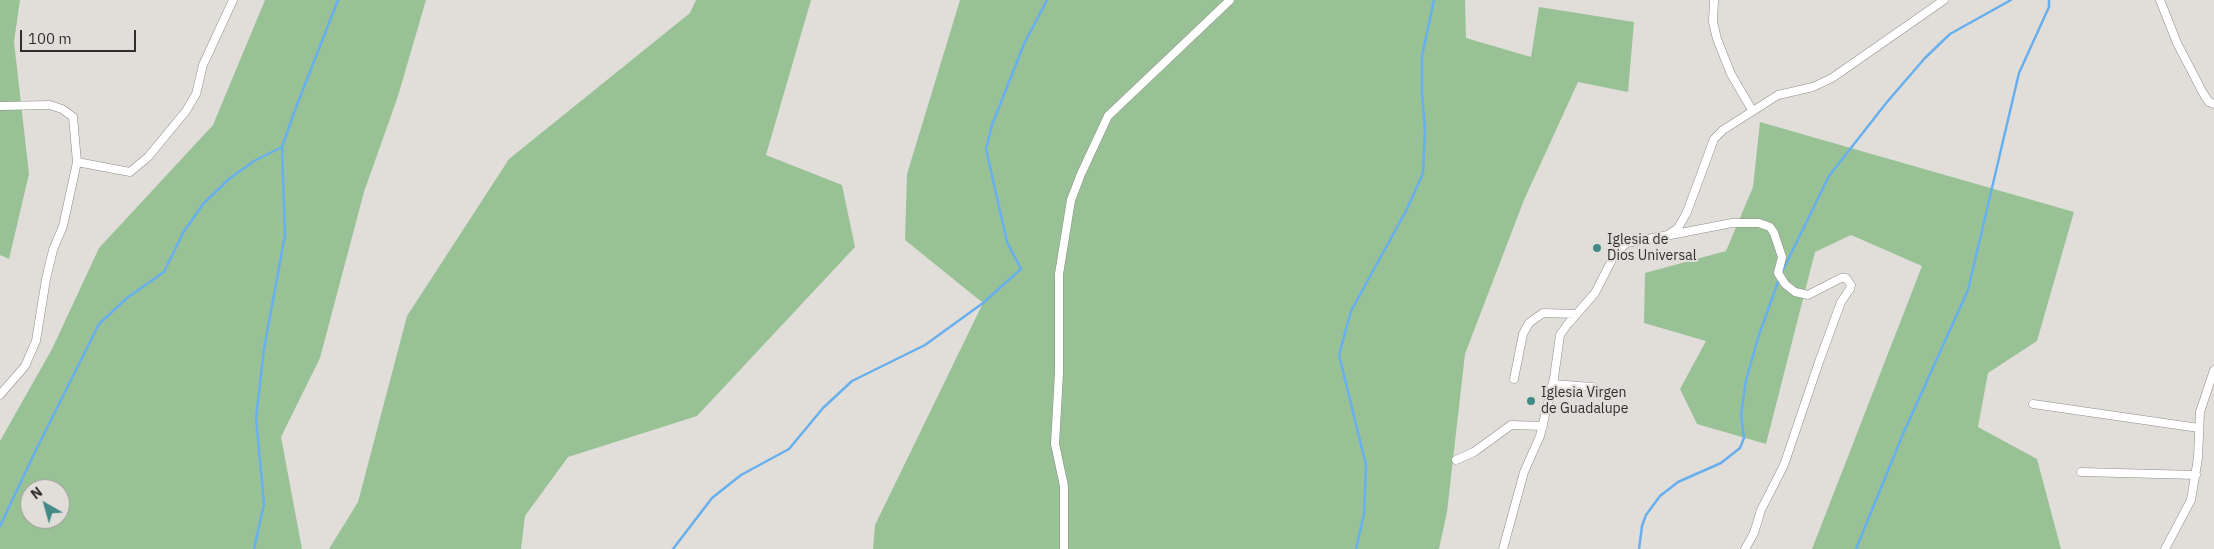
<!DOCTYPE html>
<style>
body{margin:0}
#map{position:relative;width:2214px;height:549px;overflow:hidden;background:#e1deda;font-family:"IBM Plex Sans",sans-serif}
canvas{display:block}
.north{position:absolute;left:20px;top:479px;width:50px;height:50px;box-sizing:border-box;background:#e1deda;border:1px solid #9a9895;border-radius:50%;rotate:322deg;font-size:14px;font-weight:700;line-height:20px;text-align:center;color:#302f2e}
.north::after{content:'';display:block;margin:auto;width:18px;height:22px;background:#428a86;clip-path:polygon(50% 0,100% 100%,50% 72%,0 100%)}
.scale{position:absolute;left:20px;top:30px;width:116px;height:22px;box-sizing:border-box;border:2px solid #302f2e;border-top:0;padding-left:6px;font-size:15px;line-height:18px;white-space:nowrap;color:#302f2e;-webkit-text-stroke:4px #e1deda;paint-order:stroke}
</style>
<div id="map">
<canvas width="2214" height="549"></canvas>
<div class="north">N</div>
<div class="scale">100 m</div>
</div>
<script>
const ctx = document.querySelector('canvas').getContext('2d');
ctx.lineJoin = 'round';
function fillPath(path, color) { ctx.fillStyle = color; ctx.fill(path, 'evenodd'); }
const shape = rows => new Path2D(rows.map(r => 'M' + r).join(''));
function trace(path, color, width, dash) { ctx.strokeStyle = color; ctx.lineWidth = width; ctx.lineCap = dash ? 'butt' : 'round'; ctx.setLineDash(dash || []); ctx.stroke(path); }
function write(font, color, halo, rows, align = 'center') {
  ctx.font = font + ' "IBM Plex Sans",sans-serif'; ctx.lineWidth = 4; ctx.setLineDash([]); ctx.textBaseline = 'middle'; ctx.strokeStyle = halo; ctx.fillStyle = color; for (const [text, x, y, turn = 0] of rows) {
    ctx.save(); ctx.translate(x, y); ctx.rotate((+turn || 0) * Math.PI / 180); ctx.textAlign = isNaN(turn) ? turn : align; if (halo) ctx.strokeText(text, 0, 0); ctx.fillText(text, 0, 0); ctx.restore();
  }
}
const green = shape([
 [0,0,20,0,14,42,29,174,9,259,0,255],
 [265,0,426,0,398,96,364,192,320,358,281,437,302,549,0,549,0,441,52,349,99,248,213,125],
 [30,489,60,489,60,519,30,519],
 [696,0,811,0,766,155,842,185,855,247,697,416,568,457,525,516,521,549,329,549,358,502,407,316,509,159,690,13],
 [960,0,1465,0,1466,38,1531,57,1539,7,1634,22,1628,92,1578,82,1524,200,1465,354,1447,512,1439,549,873,549,875,525,983,303,905,240,907,174],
 [1760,122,2074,212,2037,341,1988,373,1978,427,2037,459,2061,549,1812,549,1922,266,1851,235,1815,252,1766,444,1697,424,1680,389,1706,341,1644,323,1645,273,1726,251,1753,187]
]);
const stream = shape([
 [1781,274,1829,176,1887,102,1925,58,1950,34,2011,0],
 [0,526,35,452,99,324,127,298,164,272,183,233,203,204,229,179,254,161,282,147],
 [254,549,264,504,256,418,264,349,285,235,282,147,295,110,338,0],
 [673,549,712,498,741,475,789,449,823,408,852,381,925,345,983,303,1021,269,1007,242,986,149,992,125,1024,44,1047,0],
 [1356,549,1364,514,1366,465,1339,355,1351,311,1407,209,1423,173,1425,129,1422,94,1422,56,1434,0],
 [1639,549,1642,526,1646,515,1660,496,1678,482,1721,463,1740,448,1744,438,1741,415,1746,380,1759,335,1779,279],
 [1856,549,1903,434,1968,290,2019,73,2049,7,2049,0]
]);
const street = shape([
 [1714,0,1713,22,1717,39,1731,74,1752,110],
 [2160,0,2177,43,2203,93,2209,102,2214,104],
 [0,106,50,105,62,109,73,117,77,162,63,226,53,250,46,279,36,341,25,366,0,395],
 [77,162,130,172,148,157,186,111,196,94,203,65,233,0],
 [1670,235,1732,223,1759,223,1770,227,1774,233,1782,257,1778,273,1785,284,1795,292,1808,295,1841,278,1846,278,1851,285,1850,289,1841,302,1819,362,1784,465,1761,510,1754,533,1745,549],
 [1514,379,1523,334,1529,323,1543,313,1576,314],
 [1553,384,1592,387],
 [2033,404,2199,428],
 [1456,460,1474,452,1511,425,1543,426],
 [2081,472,2196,475],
 [1064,549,1064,486,1055,444,1059,373,1059,274,1071,200,1081,174,1108,116,1230,0],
 [1503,549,1524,472,1540,436,1554,378,1560,335,1567,325,1595,293,1616,252,1627,243,1668,235,1678,228,1687,212,1714,139,1723,130,1778,95,1813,87,1832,78,1944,0],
 [2165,549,2191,500,2198,458,2200,412,2214,370]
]);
const markers = [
 [1597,248,5,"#428a86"],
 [1531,401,5,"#428a86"]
];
const poiNames = [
 ["Iglesia de",1607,240],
 ["Dios Universal",1607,256],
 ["Iglesia Virgen",1541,393],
 ["de Guadalupe",1541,409]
];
fillPath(green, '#98c295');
trace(stream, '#68afee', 2.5);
trace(street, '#8f8c89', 9);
trace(street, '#fff', 8);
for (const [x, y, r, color] of markers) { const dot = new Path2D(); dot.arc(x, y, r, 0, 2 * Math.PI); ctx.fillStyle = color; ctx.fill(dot); trace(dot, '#e1deda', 2); }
write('14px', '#302f2e', '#e1deda', poiNames, 'left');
</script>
